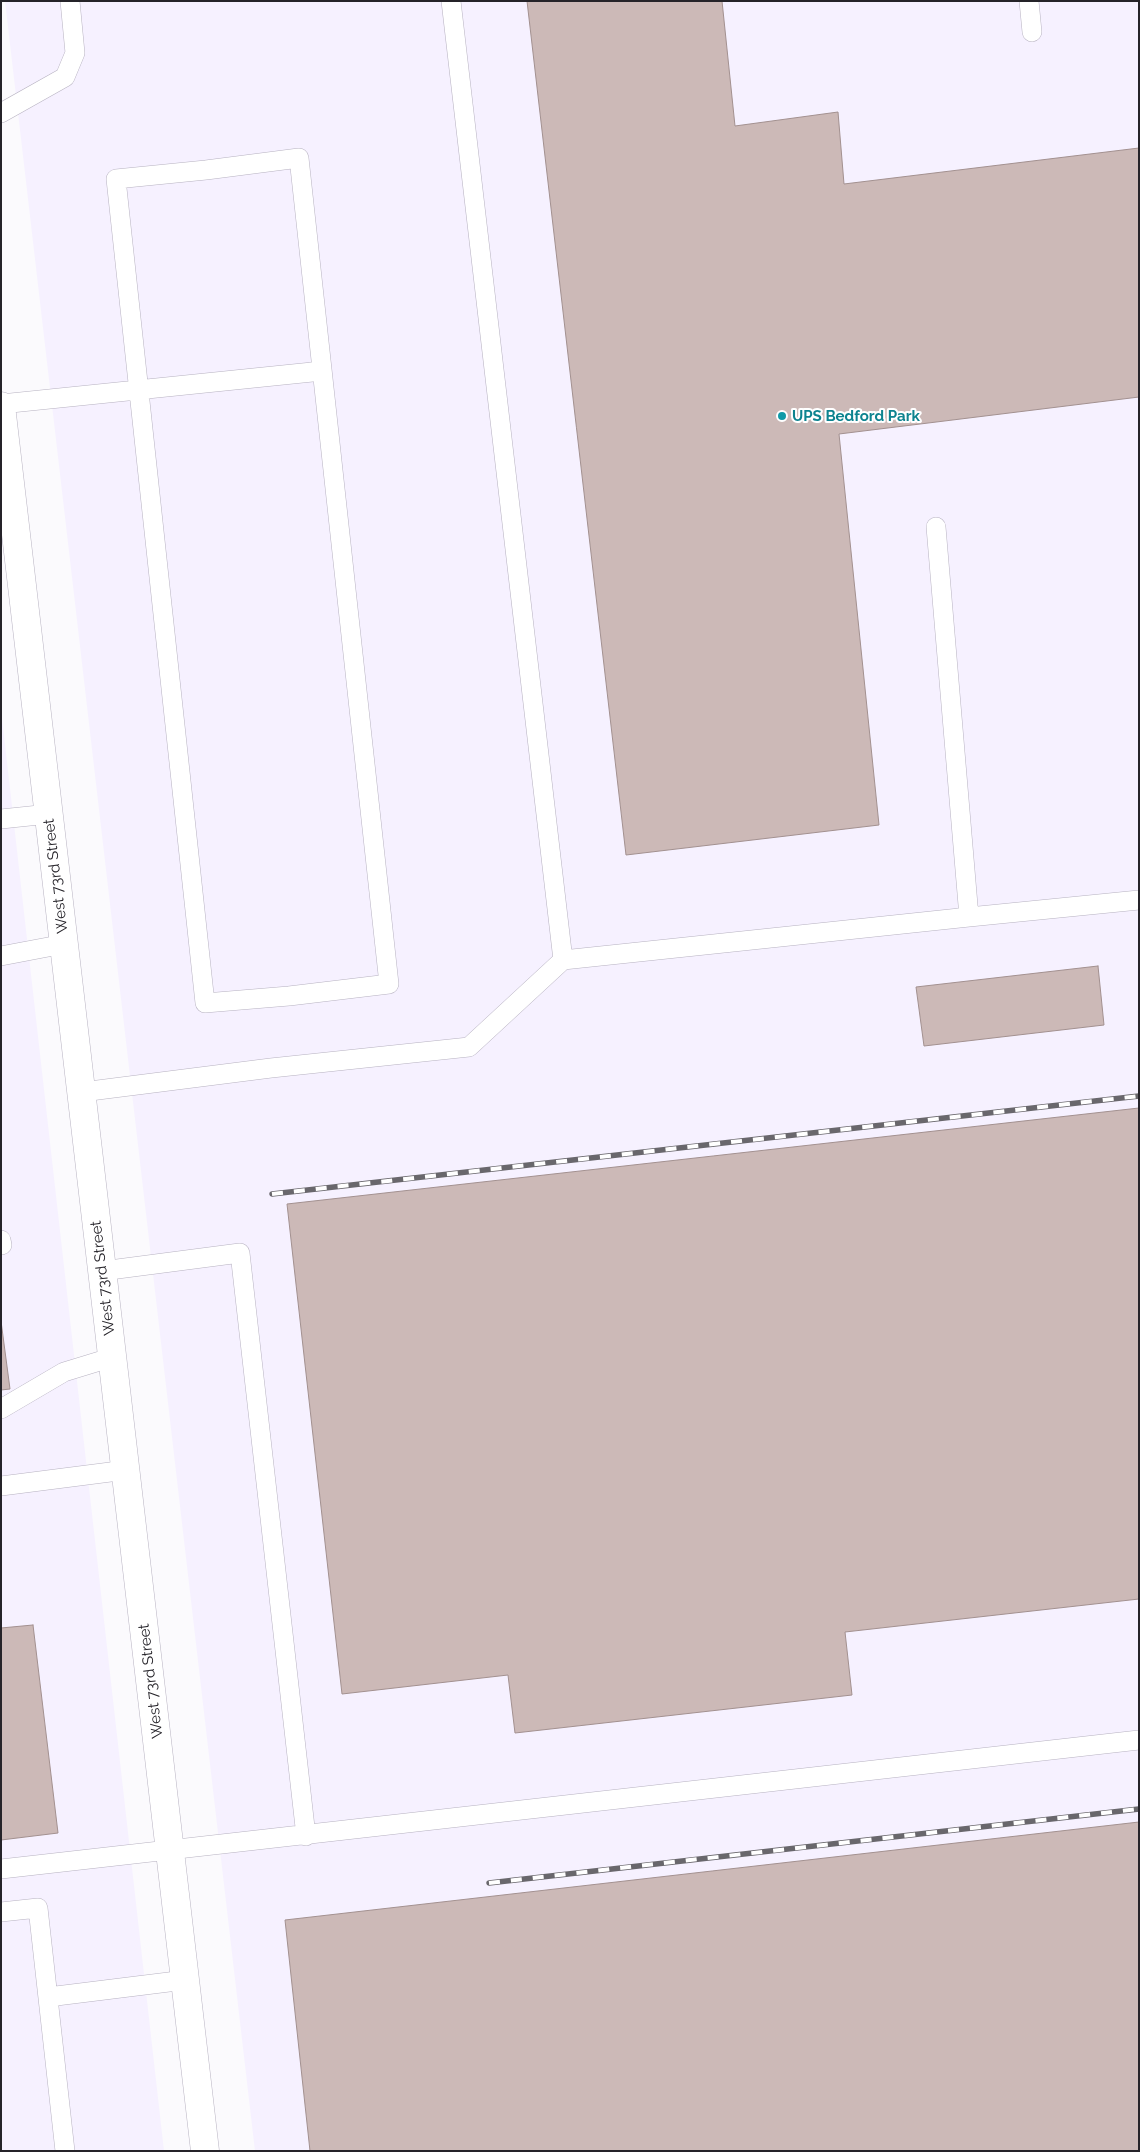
<!DOCTYPE html>
<style>
body{margin:0}
#map{position:relative;width:1140px;height:2152px;overflow:hidden;background:#fbfafd;font-family:Raleway,sans-serif}
canvas{display:block}
.frame{position:absolute;inset:0;border:2px solid #252329;pointer-events:none}
</style>
<div id="map">
<canvas width="1140" height="2152"></canvas>
<div class="frame"></div>
</div>
<script>
const ctx = document.querySelector('canvas').getContext('2d');
ctx.lineJoin = 'round';
function fillPath(path, color) { ctx.fillStyle = color; ctx.fill(path, 'evenodd'); }
const shape = rows => new Path2D(rows.map(r => 'M' + r).join(''));
function trace(path, color, width, dash) { ctx.strokeStyle = color; ctx.lineWidth = width; ctx.lineCap = dash ? 'butt' : 'round'; ctx.setLineDash(dash || []); ctx.stroke(path); }
function write(font, color, halo, rows, align = 'center') {
  ctx.font = font + ' Raleway,sans-serif'; ctx.lineWidth = 4; ctx.setLineDash([]); ctx.textBaseline = 'middle'; ctx.strokeStyle = halo; ctx.fillStyle = color; for (const [text, x, y, turn = 0] of rows) {
    ctx.save(); ctx.translate(x, y); ctx.rotate((+turn || 0) * Math.PI / 180); ctx.textAlign = isNaN(turn) ? turn : align; if (halo) ctx.strokeText(text, 0, 0); ctx.fillText(text, 0, 0); ctx.restore();
  }
}
const built = shape([
 [5,1,1139,1,1139,2151,255,2151],
 [1,709,164,2151,1,2151]
]);
const building = shape([
 [527,1,722,1,735,126,838,112,844,184,1139,148,1139,397,839,434,879,825,626,855,527,1],
 [1098,966,1104,1025,924,1046,916,987,1098,966],
 [1139,1108,1139,1599,845,1632,852,1695,515,1733,508,1675,342,1694,287,1204,1139,1108],
 [1,1321,10,1389,1,1390,1,1321],
 [33,1625,58,1833,1,1840,1,1628,33,1625],
 [1139,1822,1139,2151,310,2151,285,1920,1139,1822]
]);
const service = shape([
 [451,1,563,960],
 [1029,1,1032,32],
 [1,113,65,77,75,53,70,1],
 [299,158,389,984,289,996,205,1003,116,179,206,170,299,158],
 [1,404,322,371],
 [1,819,49,814],
 [969,917,1139,900],
 [1,956,64,944],
 [82,1092,271,1068,469,1047,563,960,969,917,936,527],
 [1,1240,2,1245],
 [102,1271,240,1253,306,1836],
 [1,1409,64,1372,113,1357],
 [1,1486,126,1470],
 [1,1869,1139,1740],
 [1,1912,38,1908,65,2151],
 [48,1997,185,1980]
]);
const tertiary = shape([
 [1,406,205,2151]
]);
const rail = shape([
 [272,1194,1139,1096],
 [489,1883,1139,1809]
]);
const markers = [
 [782,416,5,"#0f9aa8"]
];
const cultureNames = [
 ["UPS Bedford Park",792,416]
];
const streetNames = [
 ["West 73rd Street",56,876,-97],
 ["West 73rd Street",103,1278,-97],
 ["West 73rd Street",151,1681,-97]
];
fillPath(built, '#f6f1ff');
fillPath(building, '#ccb9b7');
trace(building, '#a39190', 1);
trace(service, '#b7b2c1', 20);
trace(tertiary, '#b7b2c1', 29);
trace(service, '#fff', 19);
trace(tertiary, '#fff', 28);
trace(rail, '#69676c', 5.5);
trace(rail, '#fff', 4, [11]);
for (const [x, y, r, color] of markers) { const dot = new Path2D(); dot.arc(x, y, r, 0, 2 * Math.PI); ctx.fillStyle = color; ctx.fill(dot); trace(dot, '#fff', 2); }
write('bold 15px', '#0d838f', '#fff', cultureNames, 'left');
write('15px', '#252329', '#fff', streetNames);
</script>
